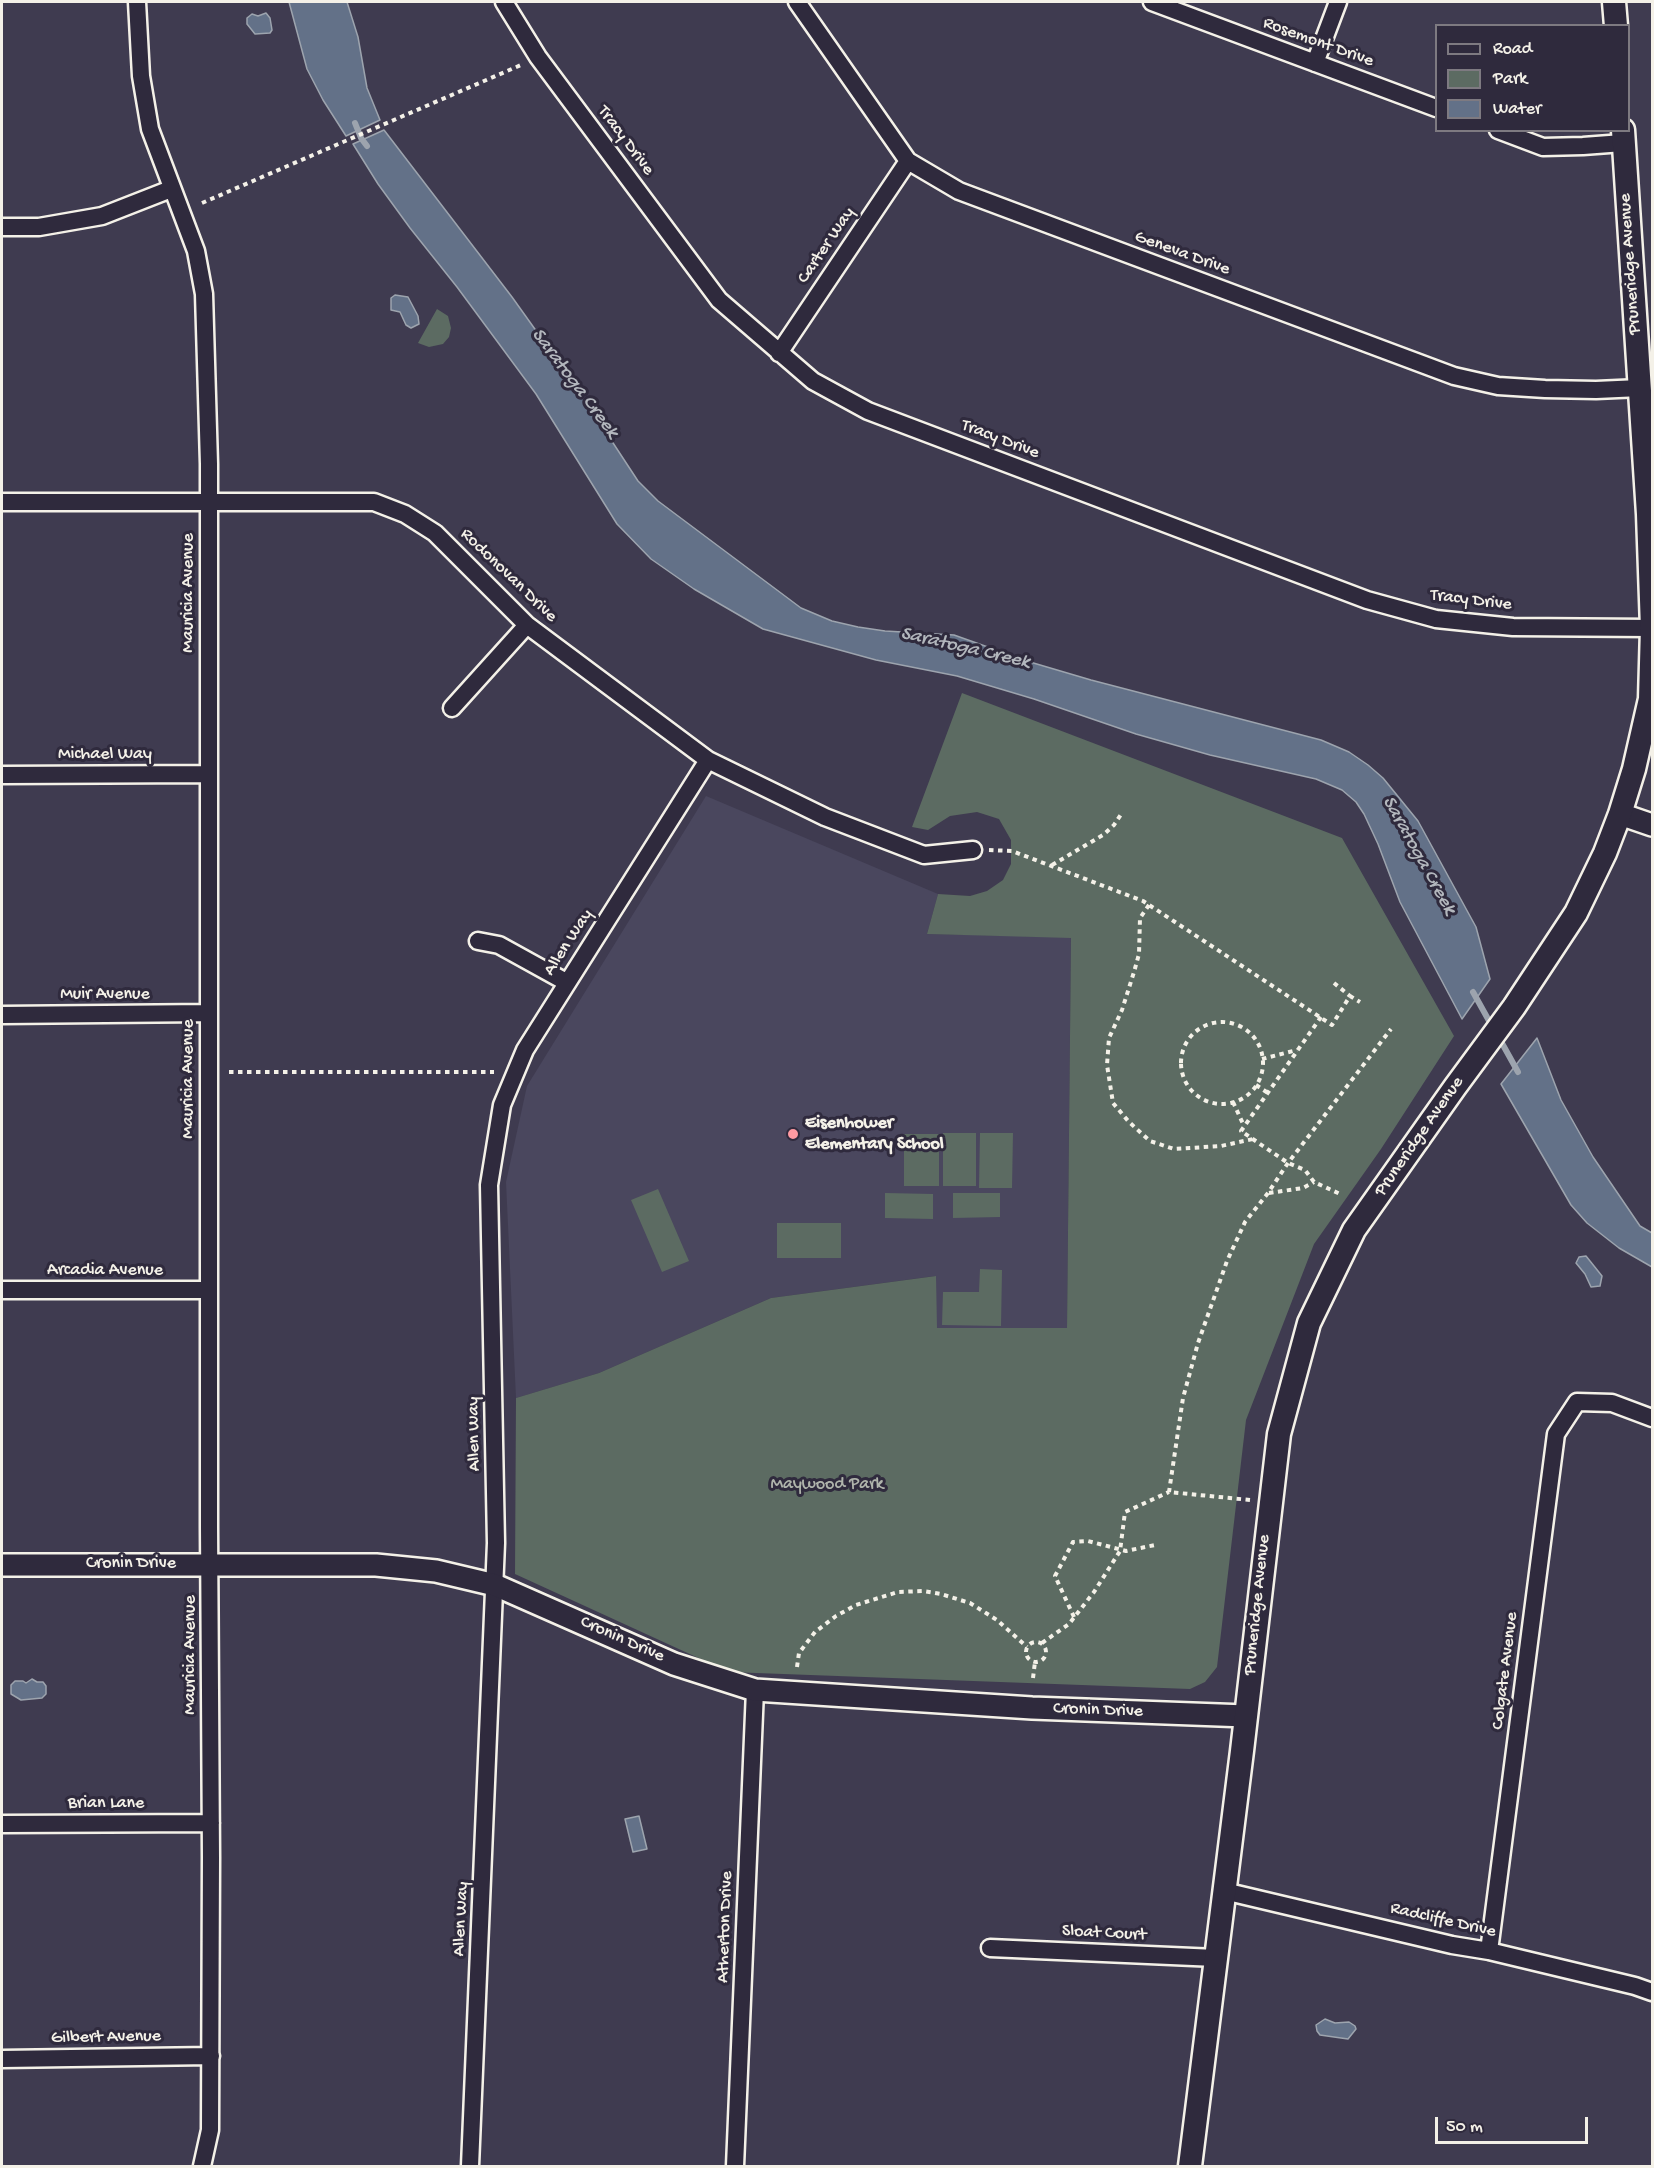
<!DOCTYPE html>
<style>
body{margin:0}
#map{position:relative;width:1654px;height:2168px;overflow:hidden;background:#3f3b50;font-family:"Gochi Hand",sans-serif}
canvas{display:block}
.frame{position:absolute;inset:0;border:3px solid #f4f1e8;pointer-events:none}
.legend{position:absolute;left:1435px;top:24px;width:195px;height:108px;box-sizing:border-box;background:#2f2a3d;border:2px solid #7e7a81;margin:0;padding:8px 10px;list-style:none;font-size:18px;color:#f4f1e8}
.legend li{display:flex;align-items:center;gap:12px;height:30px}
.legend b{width:30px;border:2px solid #7e7a81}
.scale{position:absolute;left:1435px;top:2117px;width:153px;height:27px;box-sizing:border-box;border:3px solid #f4f1e8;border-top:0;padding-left:8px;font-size:18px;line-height:21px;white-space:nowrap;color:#f4f1e8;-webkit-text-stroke:4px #2f2a3d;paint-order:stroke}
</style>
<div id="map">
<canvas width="1654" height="2168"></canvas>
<div class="frame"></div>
<ul class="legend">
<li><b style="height:8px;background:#2f2a3d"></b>Road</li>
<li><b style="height:16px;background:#5c6b62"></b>Park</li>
<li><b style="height:16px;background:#637188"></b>Water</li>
</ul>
<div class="scale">50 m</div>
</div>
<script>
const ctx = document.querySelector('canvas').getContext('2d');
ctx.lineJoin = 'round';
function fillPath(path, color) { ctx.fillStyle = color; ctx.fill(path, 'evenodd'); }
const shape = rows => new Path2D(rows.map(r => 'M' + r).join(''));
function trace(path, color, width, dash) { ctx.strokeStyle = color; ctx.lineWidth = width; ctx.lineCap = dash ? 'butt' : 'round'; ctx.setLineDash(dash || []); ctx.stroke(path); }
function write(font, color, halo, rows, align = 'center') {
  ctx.font = font + ' "Gochi Hand",sans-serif'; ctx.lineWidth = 6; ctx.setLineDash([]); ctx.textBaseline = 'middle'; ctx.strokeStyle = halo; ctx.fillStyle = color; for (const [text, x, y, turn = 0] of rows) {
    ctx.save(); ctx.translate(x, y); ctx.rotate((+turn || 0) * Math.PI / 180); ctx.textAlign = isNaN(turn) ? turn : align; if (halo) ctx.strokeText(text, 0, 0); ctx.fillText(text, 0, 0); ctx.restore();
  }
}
const built = shape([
 [706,796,938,894,927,934,1071,937,1067,1328,936,1328,935,1276,771,1298,599,1373,516,1398,506,1182,527,1086]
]);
const green = shape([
 [437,309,448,316,451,328,449,337,443,344,429,347,418,343],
 [962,693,1342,838,1454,1036,1381,1149,1314,1244,1246,1420,1217,1667,1205,1682,1190,1689,729,1672,515,1574,516,1398,599,1373,771,1298,936,1276,937,1328,1067,1328,1071,938,927,934,938,894,970,896,987,891,1003,880,1011,864,1011,840,999,819,977,812,950,816,928,830,912,827],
 [943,1133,976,1133,976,1186,943,1186],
 [980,1133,1013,1133,1012,1188,979,1188],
 [904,1134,939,1134,939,1186,904,1186],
 [658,1189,689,1261,662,1272,631,1200],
 [885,1193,933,1194,933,1219,885,1218],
 [953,1193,1000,1193,1000,1217,953,1218],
 [777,1223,841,1223,841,1258,777,1258],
 [980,1269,1002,1270,1001,1326,942,1325,943,1292,979,1292]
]);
const water = shape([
 [289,2,347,2,358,37,367,88,380,120,346,136,323,100,307,69,289,2],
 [266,13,270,18,272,30,270,33,255,34,247,24,247,18,252,14,258,16,266,13],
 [384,130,512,297,577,388,638,481,658,501,801,608,832,621,858,627,885,631,954,635,1030,662,1091,680,1321,740,1349,752,1368,765,1383,778,1418,821,1476,927,1490,979,1462,1019,1400,902,1378,844,1364,814,1356,802,1342,790,1316,779,1210,755,1136,734,1034,699,957,676,876,660,763,629,694,589,651,559,617,524,536,394,457,287,410,228,378,184,353,144,384,130],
 [395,295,408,297,418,316,419,324,411,328,406,325,400,312,391,310,391,298,395,295],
 [1537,1038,1561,1100,1593,1157,1640,1226,1652,1233,1652,1267,1619,1248,1587,1223,1571,1205,1501,1084,1537,1038],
 [1586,1256,1602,1276,1600,1286,1591,1287,1585,1274,1576,1263,1579,1257,1586,1256],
 [32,1679,37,1682,43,1682,46,1686,46,1694,42,1698,21,1700,11,1694,11,1685,15,1681,23,1681,26,1683,32,1679],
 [639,1816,647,1849,633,1852,625,1819,639,1816],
 [1325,2019,1335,2023,1349,2022,1355,2026,1356,2029,1348,2039,1320,2035,1317,2031,1316,2025,1325,2019]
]);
const stream = shape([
 [355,123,361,138,367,146],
 [1473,992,1493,1028],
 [1498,1036,1518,1072]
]);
const path = shape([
 [202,203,521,65],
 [989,850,1012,851,1143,901,1332,1025,1350,996,1360,1002],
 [1052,865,1103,835,1114,825,1122,813],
 [1149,905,1140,918,1139,954,1134,972,1122,1010,1109,1038,1107,1065,1113,1103,1129,1122,1150,1141,1174,1149,1221,1146,1253,1139],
 [1334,983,1350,996],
 [1321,1017,1241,1131,1288,1163,1305,1170,1314,1182,1340,1194],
 '1181 1063a41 41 0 1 1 82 0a41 41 0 1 1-82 0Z',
 [1262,1059,1297,1050],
 [229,1072,494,1072],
 [1256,1085,1268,1093],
 [1233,1102,1244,1126],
 [1269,1193,1303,1188,1314,1182],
 [1250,1500,1169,1492,1183,1398,1198,1343,1227,1261,1245,1222,1268,1193,1288,1163,1391,1029],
 [1074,1617,1055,1576,1073,1542,1088,1541,1126,1551,1155,1545],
 '1026 1652a10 10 0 1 1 20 0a10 10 0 1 1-20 0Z',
 [1042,1643,1069,1624,1094,1592,1120,1551,1125,1512,1169,1492],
 [797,1667,799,1653,815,1632,836,1616,856,1605,898,1592,923,1591,941,1594,970,1603,997,1620,1027,1647],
 [1033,1678,1035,1662]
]);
const minor = shape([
 [137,2,141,76,150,129,196,251,204,294,209,464,209,1527,211,1857,210,2130,202,2166],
 [504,2,538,57,719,300,813,381,868,411,1367,600,1436,619,1513,627,1652,628],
 [797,2,908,161,959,191,1454,376,1498,386,1545,389,1596,390,1640,388],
 [1152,2,1436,108],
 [1315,63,1338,2],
 [1498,130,1543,147,1583,146,1623,143],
 [2,227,39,227,102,216,171,189],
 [779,353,908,161],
 [2,502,374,502,405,514,435,533,527,625,708,760,825,817,924,855,973,850],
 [452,708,527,625],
 [2,775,208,774],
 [478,941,499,945,566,982],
 [2,1015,208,1013],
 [2,1290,209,1290],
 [2,1824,211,1823],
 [1224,1891,1452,1945,1489,1951,1635,1986,1652,1992],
 [990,1948,1216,1958],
 [1489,1951,1556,1434,1577,1402,1612,1403,1652,1418],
 [2,2059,211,2056],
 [470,2166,496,1543,489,1185,502,1105,525,1050,708,760],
 [735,2166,755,1690]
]);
const tertiary = shape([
 [1620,814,1652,825],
 [2,1565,376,1565,436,1571,495,1585,674,1664,755,1690,1032,1708,1246,1716]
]);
const secondary = shape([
 [1614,2,1616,26],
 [1190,2166,1242,1751,1279,1434,1309,1323,1354,1230,1455,1087,1514,1007,1576,913,1605,853,1620,814,1634,769,1650,699,1652,628,1648,514,1623,130]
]);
const markers = [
 [793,1134,6,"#ff9aa2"]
];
const streetNames = [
 ["Rosemont Drive",1318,43,20],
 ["Tracy Drive",625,141,53],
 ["Carter Way",827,246,-56],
 ["Geneva Drive",1182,254,20],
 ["Pruneridge Avenue",1631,264,-94],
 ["Tracy Drive",1000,440,21],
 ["Rodonovan Drive",508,576,44],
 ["Mauricia Avenue",189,593,-90],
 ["Tracy Drive",1471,601,7],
 ["Michael Way",105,755],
 ["Allen Way",569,943,-57],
 ["Muir Avenue",105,995],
 ["Mauricia Avenue",189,1079,-90],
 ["Pruneridge Avenue",1420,1137,-55],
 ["Arcadia Avenue",105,1271],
 ["Allen Way",475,1434,-91],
 ["Cronin Drive",131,1564],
 ["Pruneridge Avenue",1258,1605,-84],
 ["Cronin Drive",622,1640,24],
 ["Mauricia Avenue",191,1655,-90],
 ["Colgate Avenue",1506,1671,-83],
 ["Cronin Drive",1098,1711,2],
 ["Brian Lane",106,1804],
 ["Allen Way",462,1919,-87],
 ["Radcliffe Drive",1443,1921,13],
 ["Atherton Drive",726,1927,-88],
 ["Sloat Court",1104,1934,3],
 ["Gilbert Avenue",106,2038,-1]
];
const poiNames = [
 ["Eisenhower",805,1124],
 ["Elementary School",805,1145]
];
const parkNames = [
 ["Maywood Park",827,1485]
];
const waterNames = [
 ["Saratoga Creek",574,384,53],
 ["Saratoga Creek",965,649,13],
 ["Saratoga Creek",1418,856,61]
];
fillPath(built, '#4a475e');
fillPath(green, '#5c6b62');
fillPath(water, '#637188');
trace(water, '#9da4ae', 1.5);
trace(stream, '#9da4ae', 6);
trace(minor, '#f4f1e8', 21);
trace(tertiary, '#f4f1e8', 26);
trace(secondary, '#f4f1e8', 27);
trace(path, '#f4f1e8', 4, [4.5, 4.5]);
trace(minor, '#2f2a3d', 16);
trace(tertiary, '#2f2a3d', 21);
trace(secondary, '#2f2a3d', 22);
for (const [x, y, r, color] of markers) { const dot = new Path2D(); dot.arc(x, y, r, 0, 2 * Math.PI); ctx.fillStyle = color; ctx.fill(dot); trace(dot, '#2f2a3d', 2); }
write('18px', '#f4f1e8', '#2f2a3d', streetNames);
write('bold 18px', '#f4f1e8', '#2f2a3d', poiNames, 'left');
write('18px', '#b0b5ac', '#2f2a3d', parkNames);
write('italic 20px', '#b3b7bd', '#2f2a3d', waterNames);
</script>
